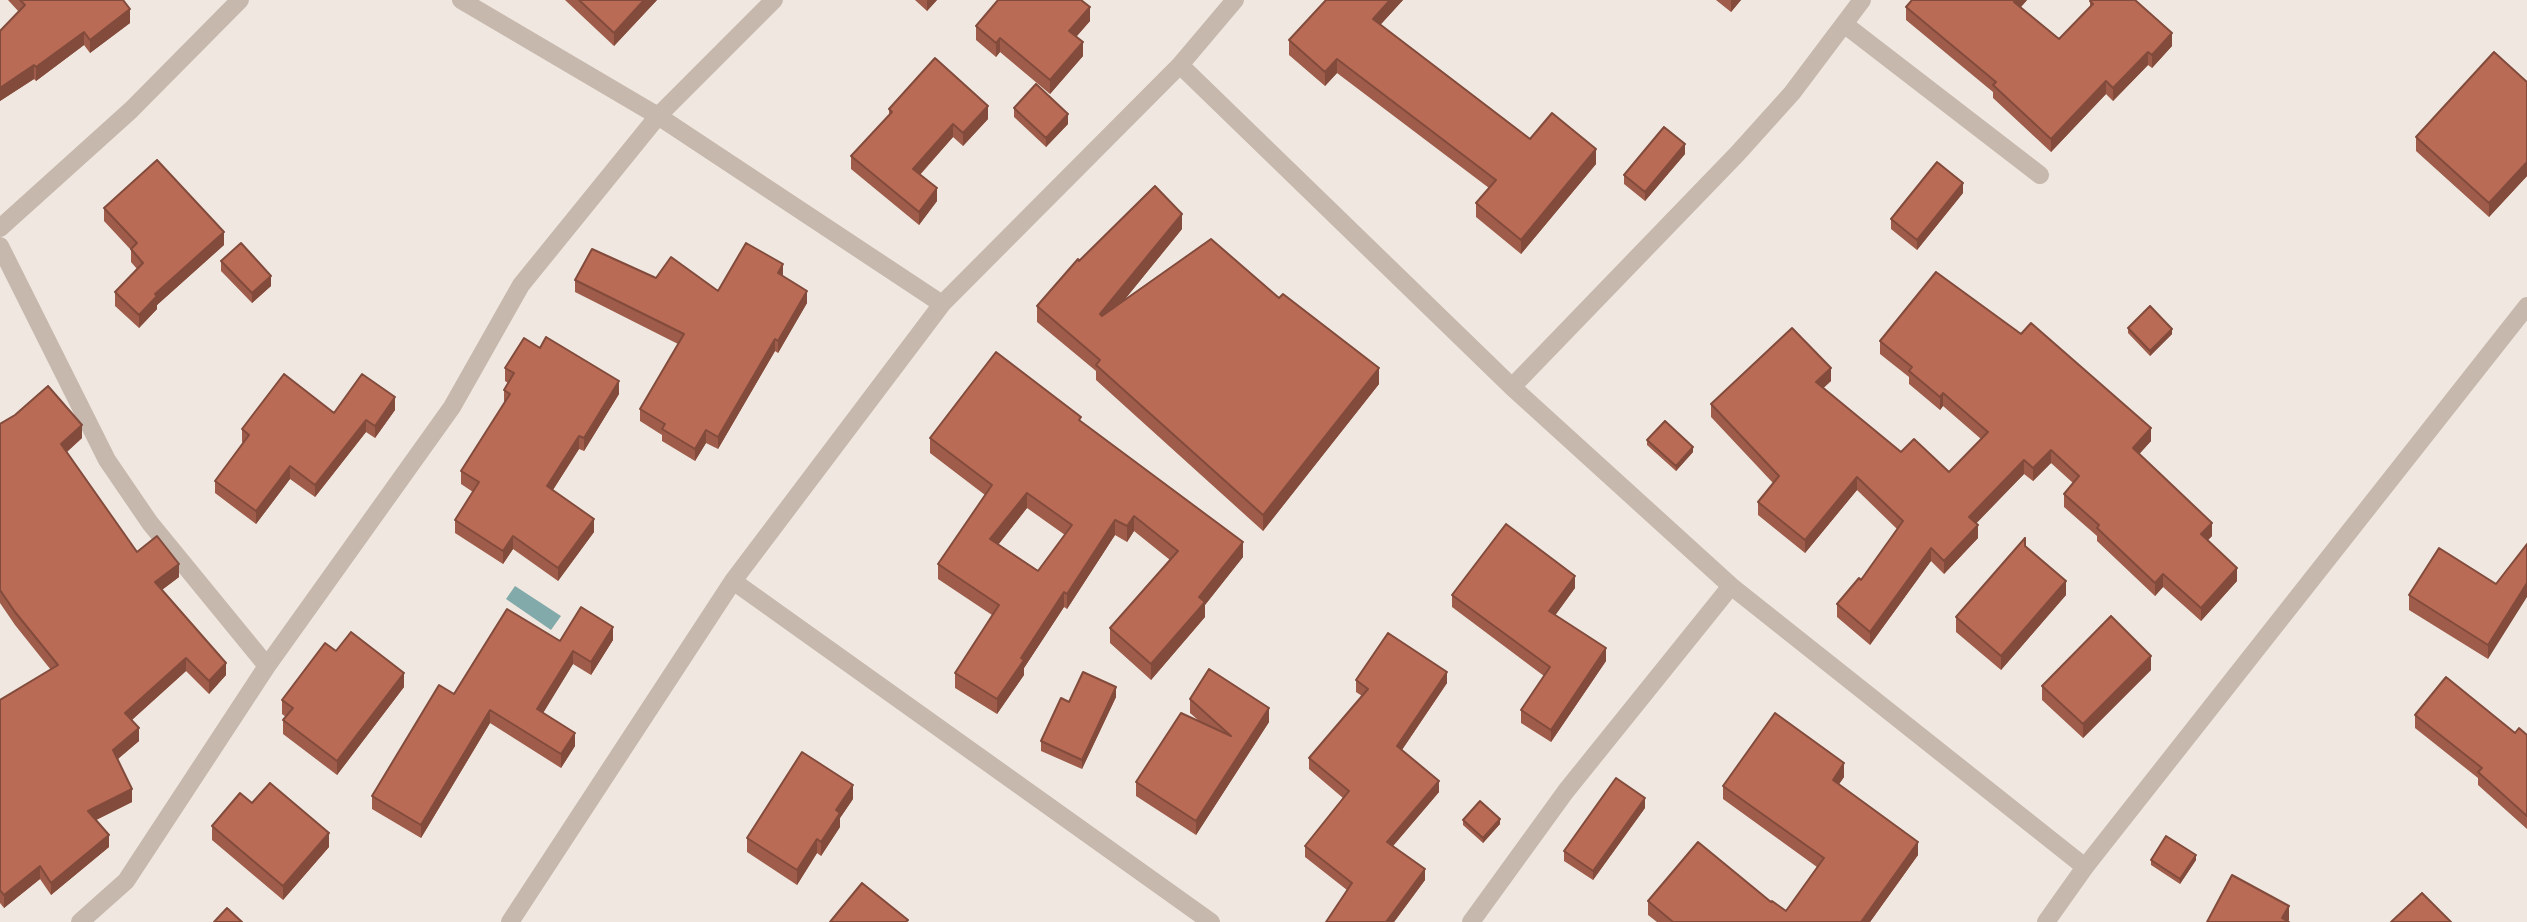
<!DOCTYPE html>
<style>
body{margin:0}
canvas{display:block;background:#f0e8e0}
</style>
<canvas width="2527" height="922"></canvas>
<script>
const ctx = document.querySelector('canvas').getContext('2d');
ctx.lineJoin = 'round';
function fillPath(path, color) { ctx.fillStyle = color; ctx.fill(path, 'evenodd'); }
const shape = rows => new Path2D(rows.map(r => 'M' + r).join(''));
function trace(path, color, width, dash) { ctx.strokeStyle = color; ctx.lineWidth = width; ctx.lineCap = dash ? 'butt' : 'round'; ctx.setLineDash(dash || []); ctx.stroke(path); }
const water = shape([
 [515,586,561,616,551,630,506,599]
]);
const street = shape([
 [461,0,658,116,942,304],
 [1844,24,2040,175],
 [1180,65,1512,387,1731,586,2085,867],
 [0,228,131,110,240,0],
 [0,246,107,460,150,523,267,666],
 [1512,387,1738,153,1792,93,1862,0],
 [733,581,1211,922],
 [80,922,126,881,267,666,452,407,521,285,658,116,774,0],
 [510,922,733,581,942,304,1180,65,1235,0],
 [1471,922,1566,791,1731,586],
 [2046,922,2085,867,2527,306]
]);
const wall = shape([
 [8,0,123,0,130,23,90,53,84,45,36,81,34,79,0,101,0,31,19,12],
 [565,0,657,0,614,46],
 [915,0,937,0,927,11],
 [1326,0,1403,0,1380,25,1530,139,1596,164,1521,254,1476,217,1476,203,1489,188,1337,73,1325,86,1289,55,1289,40],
 [1716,0,1741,0,1731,12],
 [2027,0,2021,7,2059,39,2090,8,2090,1,2172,46,2152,68,2148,65,2113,101,2106,94,2051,152,1993,98,1993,92,1906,20,1906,7],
 [1090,21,1076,37,1083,56,1050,94,1000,52,996,57,976,40,976,26],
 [2527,82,2527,176,2489,217,2416,151,2416,137],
 [1014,108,1068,124,1046,147,1014,117],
 [889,109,988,119,963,146,953,137,920,175,937,201,919,225,851,169,851,156,889,115],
 [1685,154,1645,201,1624,184,1624,175],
 [1963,193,1917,250,1891,229,1891,219],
 [104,208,224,245,157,305,157,309,139,328,115,306,115,292,137,269,131,262,131,250,104,221],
 [1182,229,1125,299,1379,384,1263,531,1096,380,1096,371,1037,322,1037,306,1079,261],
 [221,261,271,286,252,303,221,271],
 [783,277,807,303,778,353,775,351,718,449,706,443,695,461,662,441,662,435,640,421,640,409,678,344,575,292,575,280,656,278,718,291],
 [2128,328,2172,334,2150,356,2128,333],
 [1880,341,2151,441,2139,454,2212,536,2208,540,2237,581,2201,621,2163,587,2155,596,2097,541,2097,536,2064,507,2064,494,2073,483,2051,463,2033,481,2024,474,1976,523,1978,538,1944,574,1931,561,1870,645,1837,617,1837,604,1861,580,1897,529,1857,490,1805,553,1758,515,1758,502,1773,483,1711,417,1711,404,1831,381,1823,388,1901,452,1949,472,1981,439,1943,406,1940,410,1909,384,1909,377,1880,354],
 [505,368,619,394,584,451,579,449,553,490,594,532,558,581,513,549,503,564,455,533,455,520,473,492,461,484,461,471,504,404,504,390,508,383,505,381],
 [395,410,375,438,366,432,315,497,290,479,256,524,215,493,215,481,243,443,242,442,242,429,334,413],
 [1081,422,1243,557,1205,605,1205,617,1151,680,1110,643,1110,628,1170,560,1134,531,1127,542,1115,535,1067,609,1064,607,1024,668,1024,675,997,714,955,688,955,673,992,615,938,579,938,564,985,495,930,453,930,438],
 [1027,508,1065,535,1038,571,998,545],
 [0,424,82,438,67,452,137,552,179,577,162,590,226,675,209,694,186,671,132,720,139,741,118,759,132,802,96,820,109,847,51,895,40,879,4,908,0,903,0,700,51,670,15,625,0,603],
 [1647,440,1693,452,1676,471,1647,445],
 [2025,546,2066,595,2001,670,1956,632,1956,617],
 [2496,584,2488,659,2409,610,2409,595],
 [1575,588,1555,615,1606,661,1551,742,1521,723,1521,710,1544,676,1452,607,1452,595],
 [613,640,591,675,573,664,543,713,575,746,561,768,490,723,421,838,372,809,372,796,454,694,560,641],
 [336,651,404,687,337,775,283,734,283,720,286,717,282,714,282,700],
 [2151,670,2083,738,2042,700,2042,686],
 [1356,680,1447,683,1402,750,1439,792,1393,846,1425,880,1394,922,1326,922,1347,890,1305,857,1305,846,1343,798,1309,769,1309,758,1362,696,1356,692],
 [1116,697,1082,769,1041,751,1041,741,1069,702],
 [1190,699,1269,722,1196,835,1136,796,1136,782,1198,720,1190,713],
 [2415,715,2527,735,2527,829,2478,785,2478,778,2415,728],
 [1844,777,1839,784,1918,855,1870,922,1657,922,1648,915,1648,901,1771,902,1786,911,1817,867,1723,799,1723,786],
 [853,799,840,818,840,827,821,856,817,853,797,885,747,852,747,838],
 [1645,808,1593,880,1564,861,1564,851],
 [1463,820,1500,824,1483,843,1463,825],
 [212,826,329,847,283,900,212,840],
 [2151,860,2196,860,2180,884,2151,865]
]);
const shadedWall = shape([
 [644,0,657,0,614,46,614,33],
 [927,0,937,0,927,11],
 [1390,0,1403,0,1373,33,1373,19],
 [1731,0,1741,0,1731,12],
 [2016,0,2027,0,2014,15,2014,2],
 [1090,7,1090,21,1069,45,1069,31],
 [130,9,130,23,90,53,90,40],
 [84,32,84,45,36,81,36,67],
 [2172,33,2172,46,2152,68,2152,55],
 [1000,38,1000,52,996,57,996,43],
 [1083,42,1083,56,1050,94,1050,80],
 [2148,52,2148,65,2113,101,2113,88],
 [1337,59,1337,73,1325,86,1325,72],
 [34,65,34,79,0,101,0,88],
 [2106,81,2106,94,2051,152,2051,139],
 [988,106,988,119,963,146,963,133],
 [1068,114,1068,124,1046,147,1046,138],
 [953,124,953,137,913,182,913,169],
 [1685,144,1685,154,1645,201,1645,192],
 [1596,149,1596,164,1521,254,1521,240],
 [2527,162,2527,176,2489,217,2489,203],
 [1963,183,1963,193,1917,250,1917,240],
 [937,188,937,201,919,225,919,212],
 [1182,214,1182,229,1100,330,1100,314],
 [224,232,224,245,157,305,157,309,139,328,139,315,155,294],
 [783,264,783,276,778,273],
 [271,276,271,286,252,303,252,293],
 [807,291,807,303,778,353,778,341],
 [2172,329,2172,334,2150,356,2150,351],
 [775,339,775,351,718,449,718,437],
 [1379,368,1379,384,1263,531,1263,515],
 [1831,368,1831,381,1816,395,1816,382],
 [619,381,619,394,584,451,584,438],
 [1943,393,1943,406,1940,410,1940,397],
 [395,397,395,410,375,438,375,426],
 [366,420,366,432,315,497,315,485],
 [82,425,82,438,61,457,61,444],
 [2151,428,2151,441,2133,461,2133,448],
 [706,430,706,443,695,461,695,449],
 [579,436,579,449,547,499,547,486],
 [1693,447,1693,452,1676,471,1676,466],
 [2051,450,2051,463,2033,481,2033,468],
 [2024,460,2024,474,1969,531,1969,517],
 [290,466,290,479,256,524,256,511],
 [1857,477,1857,490,1805,553,1805,540],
 [1027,493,1027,508,990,555,990,539],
 [1134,516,1134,531,1127,542,1127,526],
 [594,519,594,532,558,581,558,568],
 [1115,520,1115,535,1067,609,1067,594],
 [2212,523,2212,536,2201,547,2201,534],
 [1978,525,1978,538,1944,574,1944,561],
 [513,536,513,549,503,564,503,551],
 [1243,542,1243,557,1205,605,1205,617,1151,680,1151,664,1199,597],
 [1931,548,1931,561,1870,645,1870,632],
 [179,564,179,577,155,595,155,582],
 [2237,568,2237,581,2201,621,2201,608],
 [2163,574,2163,587,2155,596,2155,583],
 [1575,576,1575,588,1549,624,1549,611],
 [2066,581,2066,595,2001,670,2001,656],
 [2527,583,2527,597,2488,659,2488,645],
 [1064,592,1064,607,1024,668,1024,675,997,714,997,699,1021,658],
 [613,627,613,640,591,675,591,662],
 [1606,648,1606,661,1551,742,1551,730],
 [573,651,573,664,537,723,537,709],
 [2151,656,2151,670,2083,738,2083,724],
 [186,658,186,671,125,726,125,713],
 [226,663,226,675,209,694,209,681],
 [1447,672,1447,683,1397,757,1397,746],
 [404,673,404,687,337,775,337,761],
 [1116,687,1116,697,1082,769,1082,760],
 [1269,708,1269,722,1196,835,1196,821],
 [490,710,490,723,421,838,421,825],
 [139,728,139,741,113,763,113,750],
 [575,733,575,746,561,768,561,754],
 [1844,763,1844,777,1833,793,1833,780],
 [1439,781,1439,792,1387,853,1387,842],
 [853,785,853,799,840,818,840,827,821,856,821,842,836,810],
 [132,789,132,802,88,824,88,811],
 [1645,798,1645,808,1593,880,1593,871],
 [1500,819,1500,824,1483,843,1483,838],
 [329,833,329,847,283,900,283,886],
 [109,835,109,847,51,895,51,883],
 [817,839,817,853,797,885,797,870],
 [1918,842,1918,855,1870,922,1861,922],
 [2196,855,2196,860,2180,884,2180,879],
 [40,866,40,879,4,908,4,895],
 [1425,869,1425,880,1394,922,1386,922],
 [2289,906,2289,920,2288,922,2282,918]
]);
const building = shape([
 [20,0,123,0,130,9,90,40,84,32,36,67,34,65,0,88,0,31,25,5,20,0],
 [579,0,644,0,614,33,579,0],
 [998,0,1081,0,1090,7,1069,31,1083,42,1050,80,1000,38,996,43,976,26,998,0],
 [1326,0,1390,0,1373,19,1530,139,1552,113,1596,149,1521,240,1476,203,1496,180,1337,59,1325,72,1289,40,1326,0],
 [1912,0,2016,0,2014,2,2059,39,2093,4,2090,1,2091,0,2135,0,2172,33,2152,55,2148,52,2113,88,2106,81,2051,139,1993,85,1996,82,1906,7,1912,0],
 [2494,52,2527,82,2527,162,2489,203,2416,137,2494,52],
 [935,58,988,106,963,133,953,124,913,169,937,188,919,212,851,156,892,112,889,109,935,58],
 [1036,84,1068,114,1046,138,1014,108,1036,84],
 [1664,127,1685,144,1645,192,1624,175,1664,127],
 [157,160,224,232,155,294,157,296,139,315,115,292,143,263,131,249,137,243,104,208,157,160],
 [1937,162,1963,183,1917,240,1891,219,1937,162],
 [1155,186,1182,214,1100,314,1102,316,1211,239,1279,298,1283,294,1379,368,1263,515,1096,365,1100,360,1037,306,1078,259,1079,261,1155,186],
 [241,243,271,276,252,293,221,261,241,243],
 [746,243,783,264,778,273,807,291,778,341,775,339,718,437,706,430,695,449,662,429,665,424,640,409,684,334,575,280,592,249,656,278,671,257,718,291,746,243],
 [1936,272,2021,334,2031,323,2151,428,2133,448,2212,523,2201,534,2237,568,2201,608,2163,574,2155,583,2097,528,2099,525,2064,494,2079,476,2051,450,2033,468,2024,460,1969,517,1978,525,1944,561,1931,548,1870,632,1837,604,1859,578,1861,580,1903,521,1857,477,1805,540,1758,502,1779,476,1711,404,1792,328,1831,368,1816,382,1901,452,1914,439,1949,472,1988,432,1943,393,1940,397,1909,371,1912,367,1880,341,1936,272],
 [2150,306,2172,329,2150,351,2128,328,2150,306],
 [546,337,619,381,584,438,579,436,547,486,594,519,558,568,513,536,503,551,455,520,479,482,461,471,510,394,504,390,514,373,505,368,524,338,540,348,546,337],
 [996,352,1081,417,1079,420,1243,542,1199,597,1205,602,1151,664,1110,628,1178,551,1134,516,1127,526,1115,520,1067,594,1064,592,1021,658,1024,660,997,699,955,673,999,605,938,564,992,485,930,438,996,352],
 [1027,493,1072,525,1038,571,990,539,1027,493],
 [284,374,334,413,362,374,395,397,375,426,366,420,315,485,290,466,256,511,215,481,249,435,242,429,284,374],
 [48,386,82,425,61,444,137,552,157,536,179,564,155,582,226,663,209,681,186,658,125,713,139,728,113,750,132,789,88,811,109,835,51,883,40,866,4,895,0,890,0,700,58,665,15,612,0,590,0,424,15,415,48,386],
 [1665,421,1693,447,1676,466,1647,440,1665,421],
 [1506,524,1575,576,1549,611,1606,648,1551,730,1521,710,1550,667,1452,595,1506,524],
 [2025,538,2025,546,2066,581,2001,656,1956,617,2025,538],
 [2527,544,2527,583,2488,645,2409,595,2439,548,2496,584,2527,544],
 [581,607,613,627,591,662,573,651,537,709,575,733,561,754,490,710,421,825,372,796,439,685,454,694,507,609,560,641,581,607],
 [2111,616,2151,656,2083,724,2042,686,2111,616],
 [351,632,404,673,337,761,283,720,293,708,282,700,325,643,336,651,351,632],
 [1388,633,1447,672,1397,746,1439,781,1387,842,1425,869,1386,922,1326,922,1352,883,1305,846,1349,791,1309,758,1368,689,1356,680,1388,633],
 [1209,669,1269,708,1196,821,1136,782,1181,713,1231,736,1190,699,1209,669],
 [1083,672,1116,687,1082,760,1041,741,1061,698,1069,702,1083,672],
 [2446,677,2515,733,2519,728,2527,735,2527,816,2478,772,2482,768,2415,715,2446,677],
 [1775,713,1844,763,1833,780,1918,842,1861,922,1673,922,1648,901,1698,842,1771,902,1772,901,1786,911,1824,858,1723,786,1775,713],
 [802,752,853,785,836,810,840,813,821,842,817,839,797,870,747,838,802,752],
 [1616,778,1645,798,1593,871,1564,851,1616,778],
 [270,783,329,833,283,886,212,826,240,793,252,803,270,783],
 [1480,801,1500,819,1483,838,1463,820,1480,801],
 [2166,836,2196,855,2180,879,2151,860,2166,836],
 [2232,875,2289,906,2282,918,2289,922,2207,922,2232,875],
 [862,883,908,920,906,922,830,922,862,883],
 [2422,893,2451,922,2391,922,2422,893],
 [227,908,242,922,214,922,227,908]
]);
fillPath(water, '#82aaaa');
trace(street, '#c7b8ad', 18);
fillPath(wall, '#9f5c4a');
fillPath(shadedWall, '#824b3c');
fillPath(building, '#b96b56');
trace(building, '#824b3c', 2);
</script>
